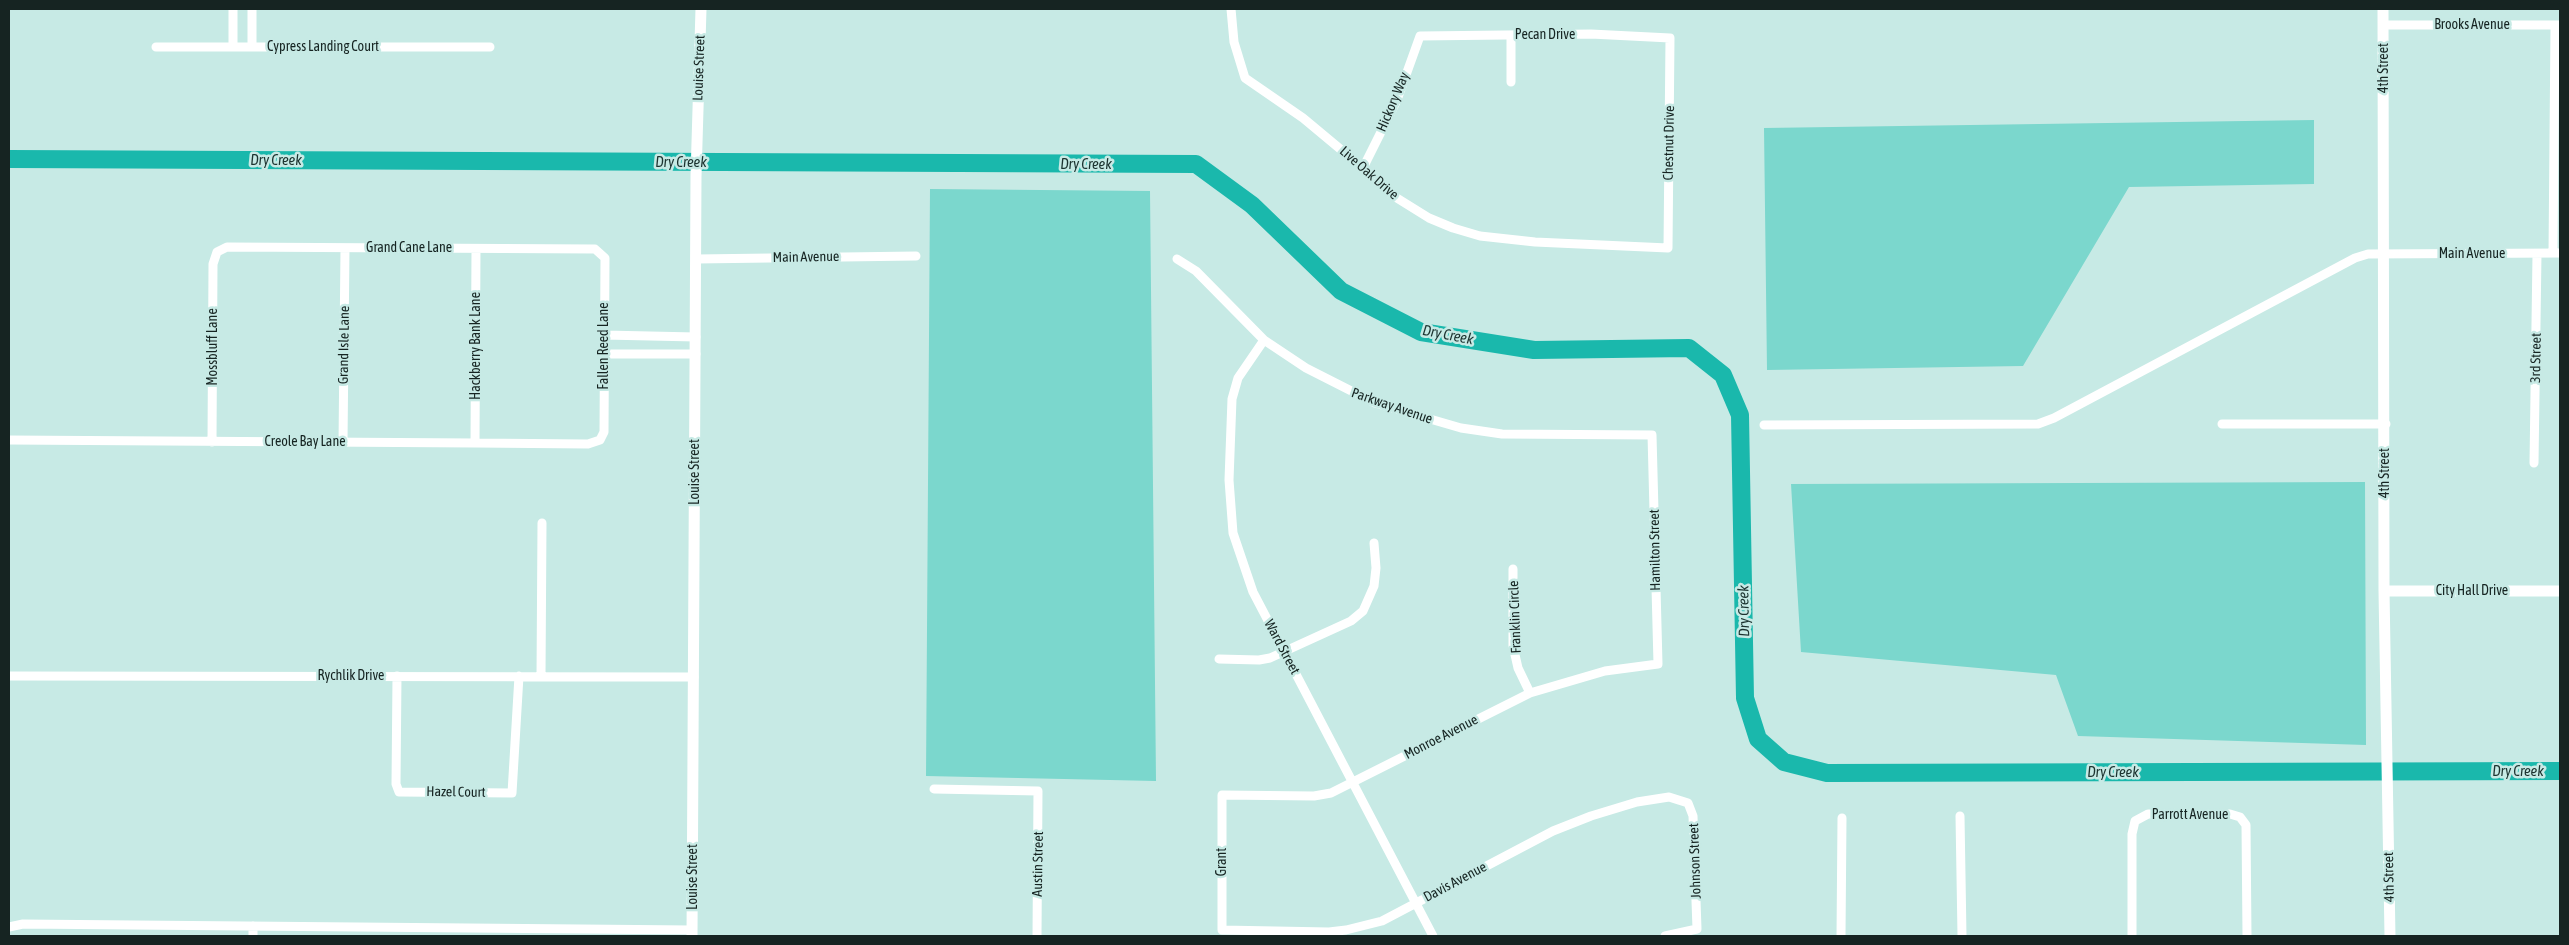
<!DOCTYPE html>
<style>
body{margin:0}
#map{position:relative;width:2569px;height:945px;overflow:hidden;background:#c7eae5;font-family:"Asap Condensed",sans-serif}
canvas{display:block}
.frame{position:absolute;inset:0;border:10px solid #162422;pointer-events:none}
</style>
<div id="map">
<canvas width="2569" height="945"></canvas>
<div class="frame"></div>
</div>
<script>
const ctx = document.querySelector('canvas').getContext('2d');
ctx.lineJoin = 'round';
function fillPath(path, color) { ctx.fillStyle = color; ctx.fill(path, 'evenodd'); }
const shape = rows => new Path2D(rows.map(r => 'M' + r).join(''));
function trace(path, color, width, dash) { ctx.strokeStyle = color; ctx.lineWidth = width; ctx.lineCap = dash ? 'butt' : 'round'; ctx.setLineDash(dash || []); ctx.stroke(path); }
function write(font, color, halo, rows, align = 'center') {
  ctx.font = font + ' "Asap Condensed",sans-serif'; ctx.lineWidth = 5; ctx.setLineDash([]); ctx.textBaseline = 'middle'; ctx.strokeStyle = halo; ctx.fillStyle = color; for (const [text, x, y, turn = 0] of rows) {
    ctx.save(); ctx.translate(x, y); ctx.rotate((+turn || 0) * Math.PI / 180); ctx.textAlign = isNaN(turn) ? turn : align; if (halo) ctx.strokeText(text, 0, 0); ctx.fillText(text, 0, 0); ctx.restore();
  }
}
const green = shape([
 [2314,120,2314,184,2129,187,2023,366,1767,370,1764,128],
 [930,189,1150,191,1156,781,926,776],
 [2365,482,2366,745,2078,736,2056,675,1801,652,1791,484]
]);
const river = shape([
 [9,159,1196,164,1252,205,1341,291,1421,332,1534,350,1689,348,1723,375,1740,415,1745,698,1758,739,1784,762,1827,773,2560,771]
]);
const minor = shape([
 [233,9,233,47],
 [252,9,252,47],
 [1231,9,1234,42,1245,78,1303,118,1363,168,1392,195,1429,218,1453,228,1480,236,1535,242,1668,248,1670,38,1591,34,1420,36,1397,100,1363,168],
 [2383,25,2560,25],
 [156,47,490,47],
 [1511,82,1511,35],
 [2553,253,2555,25],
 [697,259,916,256],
 [1177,259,1196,271,1264,340,1306,368,1375,403,1461,428,1502,434,1652,435,1658,664,1605,671,1530,693,1331,793,1314,796,1222,795,1222,930,1329,932,1346,930,1382,921,1553,831,1591,816,1637,802,1669,797,1688,803,1693,816,1697,929,1665,936],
 [604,335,696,337],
 [1264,340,1238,378,1232,399,1229,480,1233,533,1253,592,1433,936],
 [604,354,696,354],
 [2222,424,2386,424],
 [1764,425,2038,424,2054,418,2355,258,2368,254,2560,253],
 [9,440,475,443,588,444,600,440,604,432,605,258,595,249,227,247,217,252,213,264,212,442],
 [343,443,345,248],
 [475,443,476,249],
 [2534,463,2537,254],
 [1513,569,1513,646,1518,668,1530,693],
 [1219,659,1259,660,1270,658,1351,621,1363,611,1374,586,1376,568,1374,543],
 [9,676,694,677],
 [397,676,396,784,399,792,512,793,519,676],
 [541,676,542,523],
 [934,789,1038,791,1037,936],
 [1960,816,1962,936],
 [9,927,23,924,692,930],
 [253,936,253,926],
 [1841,936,1842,818],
 [2132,936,2132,834,2135,821,2148,814,2230,814,2240,817,2246,825,2247,936]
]);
const tertiary = shape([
 [2383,9,2384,591,2390,936],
 [2384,591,2560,591],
 [692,936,696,176,701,9]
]);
const streetNames = [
 ["Brooks Avenue",2472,25],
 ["Pecan Drive",1545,35],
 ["Cypress Landing Court",323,47],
 ["Louise Street",699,68,-88],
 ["4th Street",2384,68,-90],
 ["Hickory Way",1393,102,-67],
 ["Chestnut Drive",1669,143,-89],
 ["Live Oak Drive",1369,173,41],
 ["Grand Cane Lane",409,248],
 ["Main Avenue",2472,254],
 ["Main Avenue",806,257,-1],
 ["Grand Isle Lane",344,345,-89],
 ["Hackberry Bank Lane",476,346,-90],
 ["Fallen Reed Lane",604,346,-90],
 ["Mossbluff Lane",213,347,-90],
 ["3rd Street",2536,358,-89],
 ["Parkway Avenue",1392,406,19],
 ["Creole Bay Lane",305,442],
 ["Louise Street",695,472,-90],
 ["4th Street",2385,473,-90],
 ["Hamilton Street",1655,550,-91],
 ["City Hall Drive",2472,591],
 ["Franklin Circle",1515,617,-92],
 ["Ward Street",1282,647,62],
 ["Rychlik Drive",351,676],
 ["Monroe Avenue",1441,737,-27],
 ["Hazel Court",456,792,1],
 ["Parrott Avenue",2190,815],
 ["Johnson Street",1695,861,-92],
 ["Grant",1222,862,-90],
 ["Austin Street",1038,864,-89],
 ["Louise Street",693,877,-90],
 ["4th Street",2389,877,-91],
 ["Davis Avenue",1455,882,-28]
];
const waterNames = [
 ["Dry Creek",276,160],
 ["Dry Creek",681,162],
 ["Dry Creek",1086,164],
 ["Dry Creek",1448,335,11],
 ["Dry Creek",1744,611,-91],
 ["Dry Creek",2518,771],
 ["Dry Creek",2113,772]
];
fillPath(green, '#7bd7cd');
trace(river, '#1ab8ac', 18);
trace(minor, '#fff', 9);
trace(tertiary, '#fff', 11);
write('14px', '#162422', '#c7eae5', streetNames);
write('italic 15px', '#1c3330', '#c7eae5', waterNames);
</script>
